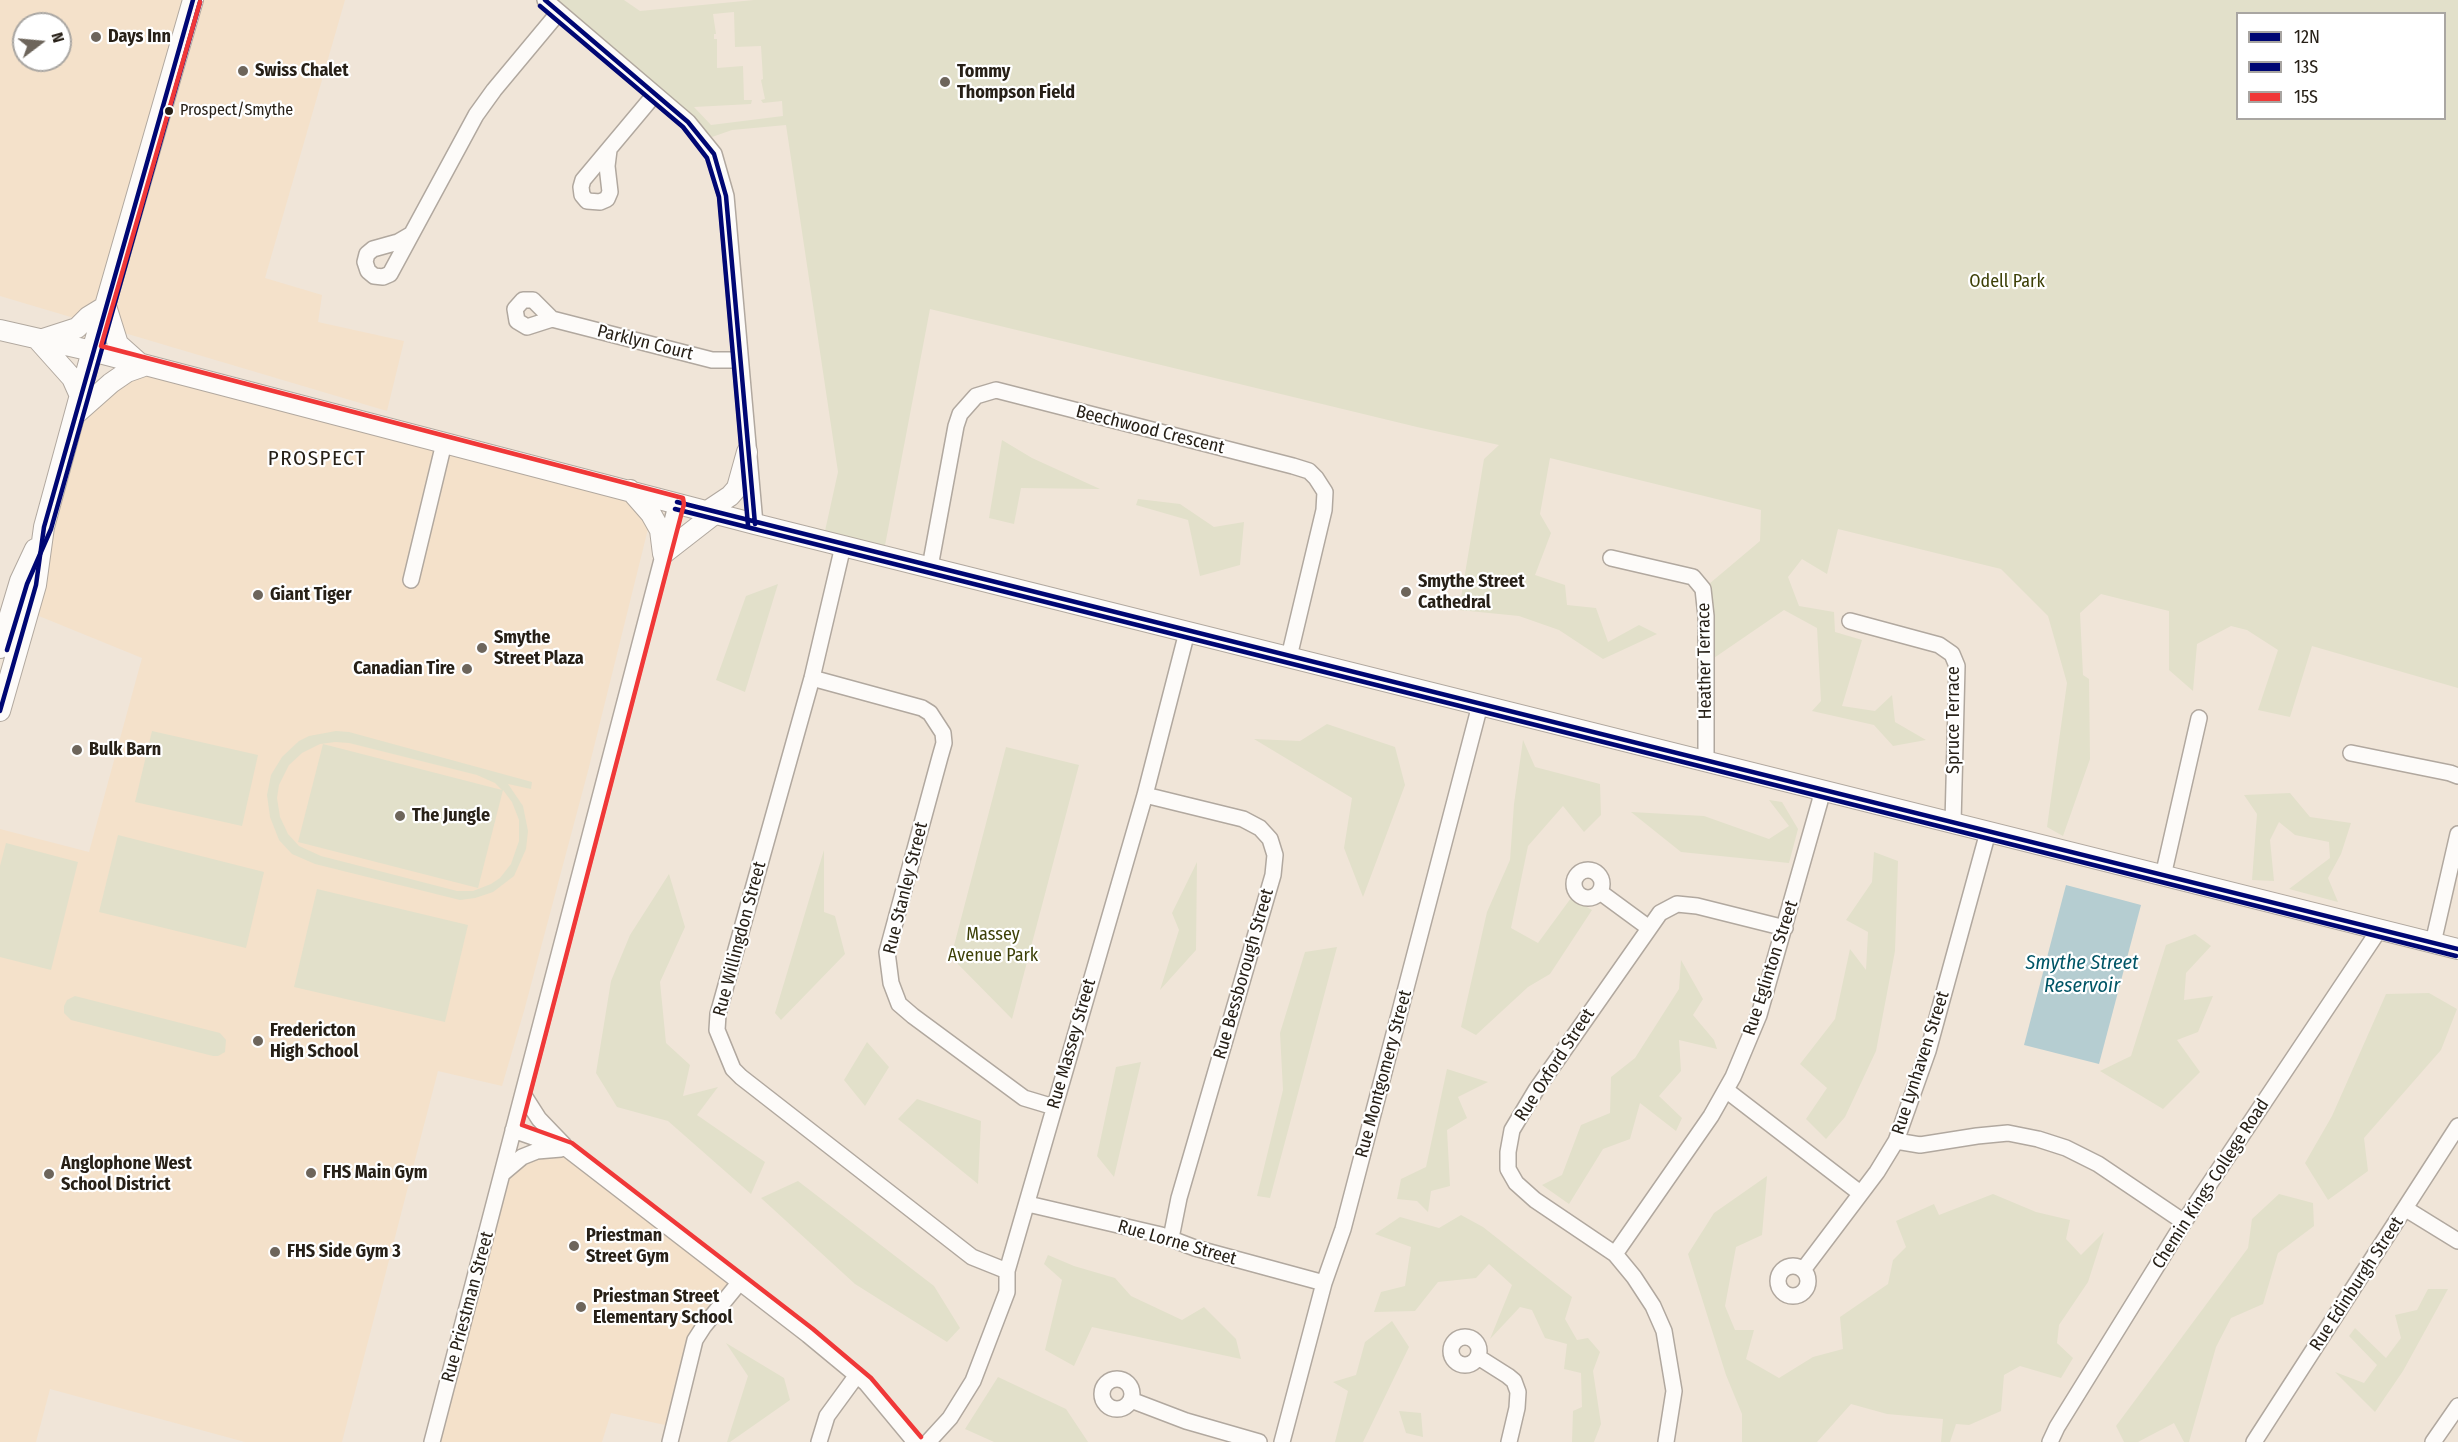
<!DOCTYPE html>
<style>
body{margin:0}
#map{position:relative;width:2458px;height:1442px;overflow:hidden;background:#f0e5d8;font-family:"Fira Sans Condensed",sans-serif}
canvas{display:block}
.legend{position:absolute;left:2236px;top:12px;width:210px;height:108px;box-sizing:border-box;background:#fff;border:2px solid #a9a6a2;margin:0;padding:8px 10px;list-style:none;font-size:18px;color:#272017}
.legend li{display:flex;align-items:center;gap:12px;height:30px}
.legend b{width:30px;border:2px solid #a9a6a2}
.north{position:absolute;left:12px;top:12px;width:60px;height:60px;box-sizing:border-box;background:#fff;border:2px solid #a9a6a2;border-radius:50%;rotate:74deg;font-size:16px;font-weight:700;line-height:24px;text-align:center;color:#272017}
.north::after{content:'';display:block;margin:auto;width:21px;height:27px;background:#6d655b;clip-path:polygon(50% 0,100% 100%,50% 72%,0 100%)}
</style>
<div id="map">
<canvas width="2458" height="1442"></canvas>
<ul class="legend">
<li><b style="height:8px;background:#000774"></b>12N</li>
<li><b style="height:8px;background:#000774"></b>13S</li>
<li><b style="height:8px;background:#f03838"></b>15S</li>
</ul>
<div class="north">N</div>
</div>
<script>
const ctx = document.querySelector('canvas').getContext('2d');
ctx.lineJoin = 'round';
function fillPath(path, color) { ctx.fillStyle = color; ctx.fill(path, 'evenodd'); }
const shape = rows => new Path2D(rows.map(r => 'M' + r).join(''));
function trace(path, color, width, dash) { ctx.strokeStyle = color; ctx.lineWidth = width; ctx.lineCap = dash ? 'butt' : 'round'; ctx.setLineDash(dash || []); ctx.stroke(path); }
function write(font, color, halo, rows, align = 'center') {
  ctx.font = font + ' "Fira Sans Condensed",sans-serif'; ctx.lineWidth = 4.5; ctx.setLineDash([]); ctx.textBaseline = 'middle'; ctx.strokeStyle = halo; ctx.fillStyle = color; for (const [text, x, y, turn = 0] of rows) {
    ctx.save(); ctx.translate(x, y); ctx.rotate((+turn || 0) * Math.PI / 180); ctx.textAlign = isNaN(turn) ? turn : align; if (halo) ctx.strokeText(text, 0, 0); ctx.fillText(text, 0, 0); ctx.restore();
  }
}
const built = shape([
 [0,0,345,0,265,278,322,295,318,322,404,341,387,411,0,296],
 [24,24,60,24,60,60,24,60],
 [146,369,329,402,444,443,630,490,648,529,588,771,524,1011,502,1086,438,1071,342,1442,245,1442,50,1389,36,1442,0,1442,0,829,89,852,142,658,29,612,79,409],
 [567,1149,739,1283,704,1326,674,1427,611,1413,602,1442,432,1442,503,1173,522,1157]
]);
const green = shape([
 [556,0,624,0,640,11,754,0,2458,0,2458,688,2312,646,2290,717,2258,710,2278,650,2247,630,2231,626,2197,644,2193,691,2169,670,2169,611,2101,594,2080,613,2083,675,2089,679,2090,759,2063,836,2047,827,2067,683,2048,616,2001,569,1838,529,1827,574,1802,559,1788,577,1799,606,1834,612,1835,632,1862,640,1842,706,1875,711,1892,695,1895,722,1926,740,1893,746,1874,725,1812,711,1821,701,1817,628,1784,610,1711,660,1709,584,1760,541,1761,510,1550,458,1540,514,1551,533,1535,575,1565,585,1567,605,1596,608,1608,642,1639,625,1657,634,1603,659,1559,630,1519,616,1459,610,1484,459,1499,445,1417,427,930,309,883,556,823,540,838,472,786,125,732,130,712,137,693,116],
 [734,12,735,47,761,46,763,79,761,80,765,99,761,100,763,103,782,101,783,116,711,125,694,107,751,104,752,100,744,100,743,66,717,68,717,39,714,39,714,34,716,34,713,14],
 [2238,14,2444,14,2444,118,2238,118],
 [1002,440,1032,458,1100,489,1021,488,1014,524,989,518],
 [1138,499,1180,504,1214,527,1244,522,1240,565,1200,576,1188,520,1136,505],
 [778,584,745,692,716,680,746,596],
 [1327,724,1395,747,1405,785,1363,897,1344,848,1352,798,1254,739,1300,741],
 [152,731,258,755,242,826,135,802],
 [336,731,349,732,532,782,531,789,508,784,523,806,528,831,526,849,514,876,493,892,475,898,460,900,315,864,292,854,279,840,270,817,267,795,271,775,282,757,299,741,309,736],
 [335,742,349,743,477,775,495,783,502,790,323,744,298,842,478,888,503,790,512,802,519,820,519,841,511,864,500,878,491,884,473,891,457,891,321,856,299,846,288,834,280,817,277,798,279,785,289,765,302,753,320,744],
 [1523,740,1535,767,1600,784,1601,815,1584,832,1563,806,1528,846,1511,928,1538,943,1571,898,1592,910,1550,974,1528,987,1476,1035,1461,1027,1487,912,1510,860,1514,804],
 [1006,747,1079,765,1012,1019,951,957],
 [2290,793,2310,817,2351,823,2341,854,2328,878,2338,902,2289,889,2330,858,2329,842,2295,835,2279,822,2270,840,2274,881,2252,880,2257,814,2244,795],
 [1769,800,1782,802,1798,829,1789,863,1681,852,1631,812,1704,816,1769,839,1789,826],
 [118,835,264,872,246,948,99,912],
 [6,843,78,862,51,970,0,957,0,866],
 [824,850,824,912,835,916,845,954,781,1020,775,1013],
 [1874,852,1898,861,1895,951,1876,1051,1845,1117,1826,1139,1806,1119,1827,1088,1800,1064,1835,1019,1850,949,1866,970,1868,932,1846,920,1872,882],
 [1197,862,1196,950,1160,990,1179,930,1172,913],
 [669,874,685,927,660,982,666,1043,690,1065,683,1096,718,1087,697,1115,765,1162,751,1194,668,1121,617,1107,596,1073,611,981,630,935],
 [317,889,468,925,445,1022,294,987],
 [2195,934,2211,946,2186,973,2184,1000,2213,996,2198,1032,2177,1040,2200,1072,2163,1109,2100,1071,2131,1056,2166,945],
 [1337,947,1270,1198,1257,1196,1283,1090,1280,1033,1305,952],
 [1681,960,1703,999,1693,1015,1714,1040,1717,1049,1679,1040,1681,1071,1659,1096,1682,1118,1676,1131,1640,1103,1630,1139,1603,1149,1569,1204,1542,1185,1562,1175,1581,1125,1610,1113,1611,1077,1635,1058,1679,989],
 [2429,993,2457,1009,2441,1050,2364,1138,2368,1171,2328,1200,2305,1163,2332,1116,2386,994],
 [75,996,220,1033,226,1040,225,1052,218,1056,213,1056,71,1020,64,1013,64,1006,67,1000],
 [867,1042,889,1067,865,1106,844,1080],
 [1141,1062,1114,1177,1097,1156,1116,1067],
 [1447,1069,1488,1082,1458,1097,1467,1118,1447,1130,1450,1186,1431,1191,1428,1212,1417,1201,1397,1199,1401,1179,1426,1167],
 [917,1099,981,1121,978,1184,898,1119],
 [1767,1176,1762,1235,1736,1247,1725,1306,1735,1330,1754,1330,1746,1359,1779,1378,1813,1357,1843,1349,1840,1317,1888,1284,1893,1260,1906,1247,1896,1221,1934,1204,1939,1215,1993,1194,2036,1212,2070,1220,2066,1239,2081,1255,2104,1232,2088,1282,2059,1325,2057,1343,2073,1358,2061,1378,2020,1366,2004,1375,2001,1411,1969,1425,1956,1424,1950,1442,1941,1442,1943,1419,1887,1414,1851,1404,1817,1442,1742,1442,1742,1414,1726,1375,1688,1254,1714,1213],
 [798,1181,934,1286,960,1328,947,1342,855,1284,761,1198],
 [2279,1194,2313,1203,2314,1226,2278,1253,2263,1304,2231,1318,2216,1347,2189,1442,2184,1442,2174,1423,2138,1442,2124,1442,2116,1426,2248,1248,2252,1219],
 [1461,1215,1483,1227,1572,1297,1565,1319,1577,1340,1588,1338,1600,1352,1593,1371,1601,1424,1594,1442,1572,1442,1573,1411,1582,1407,1581,1373,1564,1369,1567,1344,1545,1338,1532,1310,1520,1307,1490,1339,1512,1285,1489,1264,1476,1278,1438,1282,1415,1311,1374,1312,1381,1292,1405,1286,1411,1247,1375,1234,1400,1217,1439,1228],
 [1048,1255,1074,1266,1115,1278,1131,1296,1182,1320,1204,1307,1236,1339,1241,1359,1092,1327,1074,1366,1045,1350,1062,1280,1044,1264],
 [2428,1289,2448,1289,2403,1371,2375,1412,2335,1372,2364,1383,2377,1365,2349,1336,2355,1328,2386,1358,2401,1338,2395,1315,2417,1310],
 [1392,1321,1409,1347,1363,1442,1335,1442,1348,1391,1333,1382,1356,1375,1365,1342],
 [726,1343,784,1378,790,1400,730,1442,727,1442,748,1376],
 [998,1377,1066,1409,1088,1442,994,1442,965,1429],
 [1399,1411,1421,1413,1423,1437,1406,1433]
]);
const water = shape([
 [2066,885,2141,905,2099,1064,2024,1045]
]);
const minor = shape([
 [545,0,688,122,714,154,726,196,755,524],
 [609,150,607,166,610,192,607,199,600,202,587,201,582,195,581,187,583,180,655,94],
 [410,235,398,242,373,249,367,254,365,262,368,271,374,276,383,277,390,274,476,115,494,90,559,12],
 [552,319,533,300,523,300,515,309,517,321,527,327,552,319,712,360,739,360],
 [843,546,812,678,718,1014,717,1030,733,1069,741,1077,972,1257,1007,1271],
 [1611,558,1693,577,1703,589,1706,616,1706,761],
 [930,567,956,426,960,414,976,396,996,390,1293,466,1309,471,1316,478,1325,492,1324,510,1289,657],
 [411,580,444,443],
 [1850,621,1939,645,1952,654,1957,666,1953,823],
 [812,678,922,708,930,713,943,733,944,743,940,757,887,952,891,983,899,1004,913,1016,1024,1098,1054,1107],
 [2351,753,2450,773,2458,776],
 [1145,795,1243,819,1260,828,1270,839,1275,855,1273,875,1179,1198,1171,1238],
 '1574 884a14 14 0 1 1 28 0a14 14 0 1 1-28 0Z',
 [2163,876,2199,718],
 [1600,892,1649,928],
 [2433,943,2458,834],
 [1726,1090,1860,1193],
 [523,1094,539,1119,564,1145],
 [513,1130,567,1149,808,1335,866,1383,915,1442],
 [1896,1141,1920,1145,1977,1136,2008,1133,2038,1139,2066,1148,2098,1164,2184,1222],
 [503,1173,522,1157,537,1151,561,1149],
 [1028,1204,1161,1235,1195,1248,1324,1283],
 [2406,1209,2458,1241],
 [1615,1254,1711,1116,1733,1077,1759,1015,1820,801,1821,790],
 '1778 1281a15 15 0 1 1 30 0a15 15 0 1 1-30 0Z',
 [1803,1270,1877,1172,1896,1141,1928,1051,1988,832],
 '1451 1351a14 14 0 1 1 28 0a14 14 0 1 1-28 0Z',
 [1478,1357,1508,1376,1514,1381,1518,1392,1517,1408,1509,1442],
 '1102 1394a15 15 0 1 1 30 0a15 15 0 1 1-30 0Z',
 [1131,1400,1186,1421,1259,1442],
 [432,1442,677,502],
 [670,1442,695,1340,704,1326,739,1283],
 [819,1442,827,1416,857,1375],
 [928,1442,950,1418,973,1381,1007,1292,1007,1271,1145,795,1187,632],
 [1282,1442,1324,1283,1343,1229,1480,705],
 [1666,1442,1674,1391,1664,1331,1653,1306,1634,1277,1615,1254,1535,1200,1516,1183,1508,1169,1508,1152,1512,1130,1536,1090,1660,913,1677,904,1697,906,1785,928],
 [2050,1442,2057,1427,2184,1222,2379,930],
 [2254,1442,2458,1126],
 [2433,1442,2458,1406]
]);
const major = shape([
 [106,306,118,344,137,361],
 [0,330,92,351,755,524,2458,949],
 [43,339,77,328,88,317,106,306],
 [38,340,72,378,80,396],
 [76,414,111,383,127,372,144,366],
 [630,490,651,514,660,530,663,554,717,512],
 [709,510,730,496,737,488,747,452],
 [0,648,20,581,35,549],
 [0,711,36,585,44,527,92,351,193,0]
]);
const bus1 = shape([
 [545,0,688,122,714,154,726,196,755,524],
 [677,502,2458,949],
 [0,711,36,585,44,527,193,0]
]);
const bus2 = shape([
 [540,6,683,127,707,158,719,197,748,525],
 [675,509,2456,956],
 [7,650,27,584,51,529,200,2]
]);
const bus3 = shape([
 [200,2,101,346,683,498,684,504,522,1125,572,1143,813,1329,871,1378,921,1437]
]);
const markers = [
 [96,37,6,"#6d655b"],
 [243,71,6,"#6d655b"],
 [945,82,6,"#6d655b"],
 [169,111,5,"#272017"],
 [1406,592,6,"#6d655b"],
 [258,595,6,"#6d655b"],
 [482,648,6,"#6d655b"],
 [467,669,6,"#6d655b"],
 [77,750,6,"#6d655b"],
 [400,816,6,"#6d655b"],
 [258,1041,6,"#6d655b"],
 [311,1173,6,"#6d655b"],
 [49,1174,6,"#6d655b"],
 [574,1246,6,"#6d655b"],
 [275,1252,6,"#6d655b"],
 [581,1307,6,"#6d655b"]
];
const busNames = [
 ["Prospect/Smythe",180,111]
];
const poiNames = [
 ["Days Inn",108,37],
 ["Swiss Chalet",255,71],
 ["Tommy",957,72],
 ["Thompson Field",957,93],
 ["Smythe Street",1418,582],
 ["Cathedral",1418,603],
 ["Giant Tiger",270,595],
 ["Smythe",494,638],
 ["Street Plaza",494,659],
 ["Canadian Tire",455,669,"right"],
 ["Bulk Barn",89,750],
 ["The Jungle",412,816],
 ["Fredericton",270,1031],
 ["High School",270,1052],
 ["Anglophone West",61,1164],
 ["School District",61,1185],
 ["FHS Main Gym",323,1173],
 ["Priestman",586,1236],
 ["Street Gym",586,1257],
 ["FHS Side Gym 3",287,1252],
 ["Priestman Street",593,1297],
 ["Elementary School",593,1318]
];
const parkNames = [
 ["Odell Park",2007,282],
 ["Massey",993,935],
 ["Avenue Park",993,956]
];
const streetNames = [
 ["Parklyn Court",645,343,14],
 ["Beechwood Crescent",1150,430,14],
 ["Heather Terrace",1705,661,-91],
 ["Spruce Terrace",1954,720,-90],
 ["Rue Stanley Street",906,888,-76],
 ["Rue Willingdon Street",740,939,-75],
 ["Rue Eglinton Street",1771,968,-72],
 ["Rue Bessborough Street",1244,974,-74],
 ["Rue Massey Street",1072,1044,-74],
 ["Rue Lynhaven Street",1921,1063,-72],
 ["Rue Oxford Street",1555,1065,-57],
 ["Rue Montgomery Street",1384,1074,-75],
 ["Chemin Kings College Road",2211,1184,-57],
 ["Rue Lorne Street",1177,1243,16],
 ["Rue Edinburgh Street",2357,1284,-57],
 ["Rue Priestman Street",468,1307,-75]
];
const waterNames = [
 ["Smythe Street",2082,963],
 ["Reservoir",2082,986]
];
const quarterNames = [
 ["PROSPECT",317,459]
];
fillPath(built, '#f4e1ca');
fillPath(green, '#e2e0ca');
fillPath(water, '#b5cdd1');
trace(minor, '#b1a89f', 18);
trace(major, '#b1a89f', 22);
trace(minor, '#fdfbf9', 15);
trace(major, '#fdfbf9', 20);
trace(bus1, '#000774', 4.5);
trace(bus2, '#000774', 4.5);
trace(bus3, '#f03838', 4.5);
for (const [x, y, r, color] of markers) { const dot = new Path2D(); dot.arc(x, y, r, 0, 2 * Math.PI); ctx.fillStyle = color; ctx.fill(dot); trace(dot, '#fff', 2); }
write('16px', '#272017', '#fff', busNames, 'left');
write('bold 18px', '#272017', '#fff', poiNames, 'left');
write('18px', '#3d4007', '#fff', parkNames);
write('18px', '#272017', '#fff', streetNames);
write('italic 20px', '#056', '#fff', waterNames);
ctx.letterSpacing = '1.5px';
write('21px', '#272017', '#fff', quarterNames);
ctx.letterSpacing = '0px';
</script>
